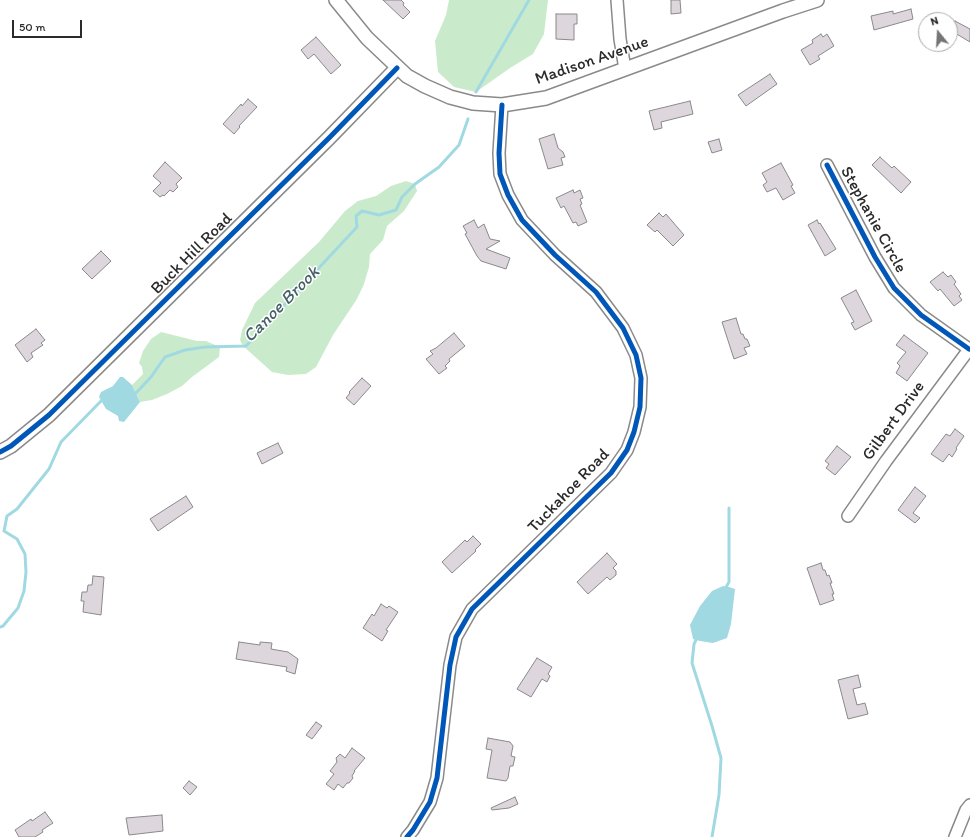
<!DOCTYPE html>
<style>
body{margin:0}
#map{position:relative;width:970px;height:837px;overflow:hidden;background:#fff;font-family:Itim,sans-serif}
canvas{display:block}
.north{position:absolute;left:918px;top:12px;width:40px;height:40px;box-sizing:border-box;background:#fff;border:1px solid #aaa;border-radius:50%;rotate:342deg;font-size:11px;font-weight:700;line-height:16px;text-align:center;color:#2b2b2b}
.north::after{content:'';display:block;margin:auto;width:14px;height:18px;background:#757575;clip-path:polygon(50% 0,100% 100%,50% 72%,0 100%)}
.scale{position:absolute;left:12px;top:20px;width:70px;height:18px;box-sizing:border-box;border:2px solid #2b2b2b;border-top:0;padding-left:5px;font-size:12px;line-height:14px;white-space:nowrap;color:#2b2b2b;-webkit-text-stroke:3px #fff;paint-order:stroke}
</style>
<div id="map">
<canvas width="970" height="837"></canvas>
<div class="north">N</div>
<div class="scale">50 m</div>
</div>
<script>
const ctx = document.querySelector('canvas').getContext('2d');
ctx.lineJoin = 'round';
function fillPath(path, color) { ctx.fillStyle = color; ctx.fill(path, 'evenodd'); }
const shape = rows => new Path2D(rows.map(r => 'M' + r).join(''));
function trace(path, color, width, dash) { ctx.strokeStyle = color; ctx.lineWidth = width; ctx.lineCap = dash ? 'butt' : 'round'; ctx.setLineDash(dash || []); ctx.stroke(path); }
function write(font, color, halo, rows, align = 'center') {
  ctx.font = font + ' Itim,sans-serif'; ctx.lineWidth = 3; ctx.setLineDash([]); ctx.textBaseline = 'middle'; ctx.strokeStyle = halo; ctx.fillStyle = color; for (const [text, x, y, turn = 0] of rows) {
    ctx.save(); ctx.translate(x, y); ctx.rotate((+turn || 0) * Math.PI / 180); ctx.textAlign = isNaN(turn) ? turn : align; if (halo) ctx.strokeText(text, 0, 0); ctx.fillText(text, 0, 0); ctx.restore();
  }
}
const green = shape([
 [449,0,548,0,544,34,533,54,510,68,476,92,454,87,438,72,435,41,446,15],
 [406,181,415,184,417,191,404,211,387,226,383,240,370,254,369,267,364,284,357,299,333,335,316,367,306,374,288,375,272,372,243,346,240,340,242,330,255,303,319,242,345,211,358,201,376,196,391,186],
 [161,332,197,341,206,341,220,347,219,357,192,377,182,386,167,394,152,400,140,402,132,385,143,374,142,367,139,363,143,351,151,339]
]);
const water = shape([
 [120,377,123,377,132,385,140,402,124,422,119,421,118,416,106,409,99,397,101,392,113,386],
 [723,586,729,587,735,589,731,624,727,638,713,643,700,641,693,639,690,625,700,606,712,591]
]);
const stream = shape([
 [476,92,529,0],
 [133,394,136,393,151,377,165,357,185,350,205,347,246,346,357,227,356,216,362,211,379,215,396,210,402,197,415,184,439,167,459,145,468,119],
 [725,589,729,582,729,508],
 [0,627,3,626,18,608,24,591,26,572,25,554,17,539,4,531,7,516,17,509,49,469,61,442,101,401,104,400],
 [697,638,694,644,692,663,712,726,721,758,719,795,712,837]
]);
const building = shape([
 [383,0,401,0,404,3,403,5,410,12,403,19,383,0],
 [671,0,680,0,681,13,671,14,671,0],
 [911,9,913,19,874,30,871,16,893,11,893,14,911,9],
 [556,14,577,14,577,24,574,24,574,40,556,39,556,14],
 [955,21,970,29,970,42,950,30,955,21],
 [821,34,823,37,827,34,834,46,818,56,820,59,810,65,801,50,813,43,812,40,821,34],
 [316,37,341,65,331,74,314,54,308,59,301,50,316,37],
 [770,74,777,84,746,106,738,95,770,74],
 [248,99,257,107,239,126,240,127,234,134,223,124,241,104,242,106,248,99],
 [690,101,693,114,661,122,662,128,654,130,649,111,690,101],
 [554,134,558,148,563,152,565,157,561,158,563,165,548,169,539,139,554,134],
 [719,139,722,150,712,153,708,142,719,139],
 [880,157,892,168,894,166,911,182,901,193,872,165,880,157],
 [165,162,182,178,176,184,178,187,173,192,170,190,164,196,163,195,160,197,153,191,161,183,153,176,165,162],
 [781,163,793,185,791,186,795,193,783,200,776,188,767,192,763,185,767,182,762,173,781,163],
 [573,190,574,193,580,190,583,198,580,199,582,204,580,205,587,222,578,226,576,222,573,223,564,206,561,208,556,198,573,190],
 [659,213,663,217,666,214,684,235,673,246,657,230,655,232,647,225,659,213],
 [474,220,478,228,484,224,490,239,500,241,486,249,510,258,506,269,481,261,477,256,465,234,467,233,463,226,474,220],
 [817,220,819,224,820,223,836,249,825,256,808,225,817,220],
 [101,251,111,261,92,279,82,269,101,251],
 [943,272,948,277,951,275,956,282,954,284,961,294,959,296,962,300,954,306,940,289,938,291,930,282,943,272],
 [856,290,872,321,855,330,851,323,854,322,841,298,856,290],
 [736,318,741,334,743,334,745,339,747,339,750,346,744,348,747,354,734,359,722,322,736,318],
 [36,329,45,340,41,343,43,345,31,353,33,357,27,362,15,345,36,329],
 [454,333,465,346,449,359,450,361,445,366,447,368,439,374,426,359,433,354,430,351,436,348,454,333],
 [904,335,928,353,907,381,896,373,900,366,897,363,906,352,896,345,904,335],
 [362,378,371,386,354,405,346,398,350,393,349,392,362,378],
 [955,429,964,436,956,448,957,449,952,457,949,454,943,462,931,454,946,434,950,436,955,429],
 [278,443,283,453,262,464,257,453,278,443],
 [837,446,851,457,835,475,826,468,829,464,825,461,837,446],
 [915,487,926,496,913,513,920,518,915,523,898,510,915,487],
 [186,496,193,507,158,531,150,519,186,496],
 [473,536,481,544,475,550,476,551,452,573,442,562,465,540,467,542,473,536],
 [607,553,617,564,613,568,616,571,616,575,610,580,607,577,588,594,577,582,607,553],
 [821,563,823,570,825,570,827,576,829,575,832,583,830,583,834,594,832,594,834,600,820,605,807,568,821,563],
 [93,576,104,577,101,615,83,612,84,601,81,601,82,592,87,592,88,585,92,585,93,576],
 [381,604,387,608,389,606,398,612,386,630,388,631,382,641,363,628,372,614,374,616,381,604],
 [239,642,260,645,260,642,272,643,271,649,288,652,298,659,295,674,286,671,287,667,236,659,239,642],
 [537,658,552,667,548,674,550,676,547,682,542,679,531,697,517,689,537,658],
 [858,675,861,687,853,689,857,705,865,703,868,714,848,719,838,680,858,675],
 [316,722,322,726,312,739,306,735,316,722],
 [488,738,510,742,513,746,511,756,515,757,513,766,510,766,508,778,506,781,487,778,492,750,486,749,488,738],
 [352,748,365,758,354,771,355,771,352,776,353,778,349,783,347,783,343,788,338,784,334,790,326,784,334,774,330,771,337,762,336,758,340,754,345,758,352,748],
 [189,781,197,787,190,795,183,788,189,781],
 [515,797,518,804,509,808,492,810,491,808,515,797],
 [45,812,53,823,42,830,43,832,35,837,19,837,15,830,31,819,32,821,45,812],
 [162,815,163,831,129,835,126,818,162,815]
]);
const minor = shape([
 [617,0,620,39,625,69],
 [827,165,875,257,894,288,921,315,969,349],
 [848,516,886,461,970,348],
 [407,837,413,830,430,802,437,778,450,665,456,637,472,609,611,473,627,450,634,432,640,407,641,378,636,355,623,328,596,292,555,255,522,220,508,195,500,174,499,153,502,105],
 [955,837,966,810,970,805]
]);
const tertiary = shape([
 [336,0,367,38,407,76,425,86,450,97,473,103,502,105,546,98,783,11,817,0],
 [0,452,11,446,49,415,330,137,397,68]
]);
const cycleway = shape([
 [827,165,875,257,894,288,921,315,969,349],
 [0,452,11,446,49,415,330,137,397,68],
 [407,837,413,830,430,802,437,778,450,665,456,637,472,609,611,473,627,450,634,432,640,407,641,378,636,355,623,328,596,292,555,255,522,220,508,195,500,174,499,153,502,105]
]);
const streetNames = [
 ["Madison Avenue",592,61,-19],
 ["Stephanie Circle",873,220,61],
 ["Buck Hill Road",192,254,-45],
 ["Gilbert Drive",894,421,-54],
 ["Tuckahoe Road",569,491,-46]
];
const waterNames = [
 ["Canoe Brook",282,305,-45]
];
fillPath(green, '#caebcb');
fillPath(water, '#a1d9e2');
trace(stream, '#a1d9e2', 3);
fillPath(building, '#ddd6dd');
trace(building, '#8a8a8a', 1);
trace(minor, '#8a8a8a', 14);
trace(tertiary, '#8a8a8a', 16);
trace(minor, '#fff', 11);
trace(tertiary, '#fff', 13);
trace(cycleway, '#0057b8', 5);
write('17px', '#2b2b2b', '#fff', streetNames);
write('italic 18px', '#466266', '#fff', waterNames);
</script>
